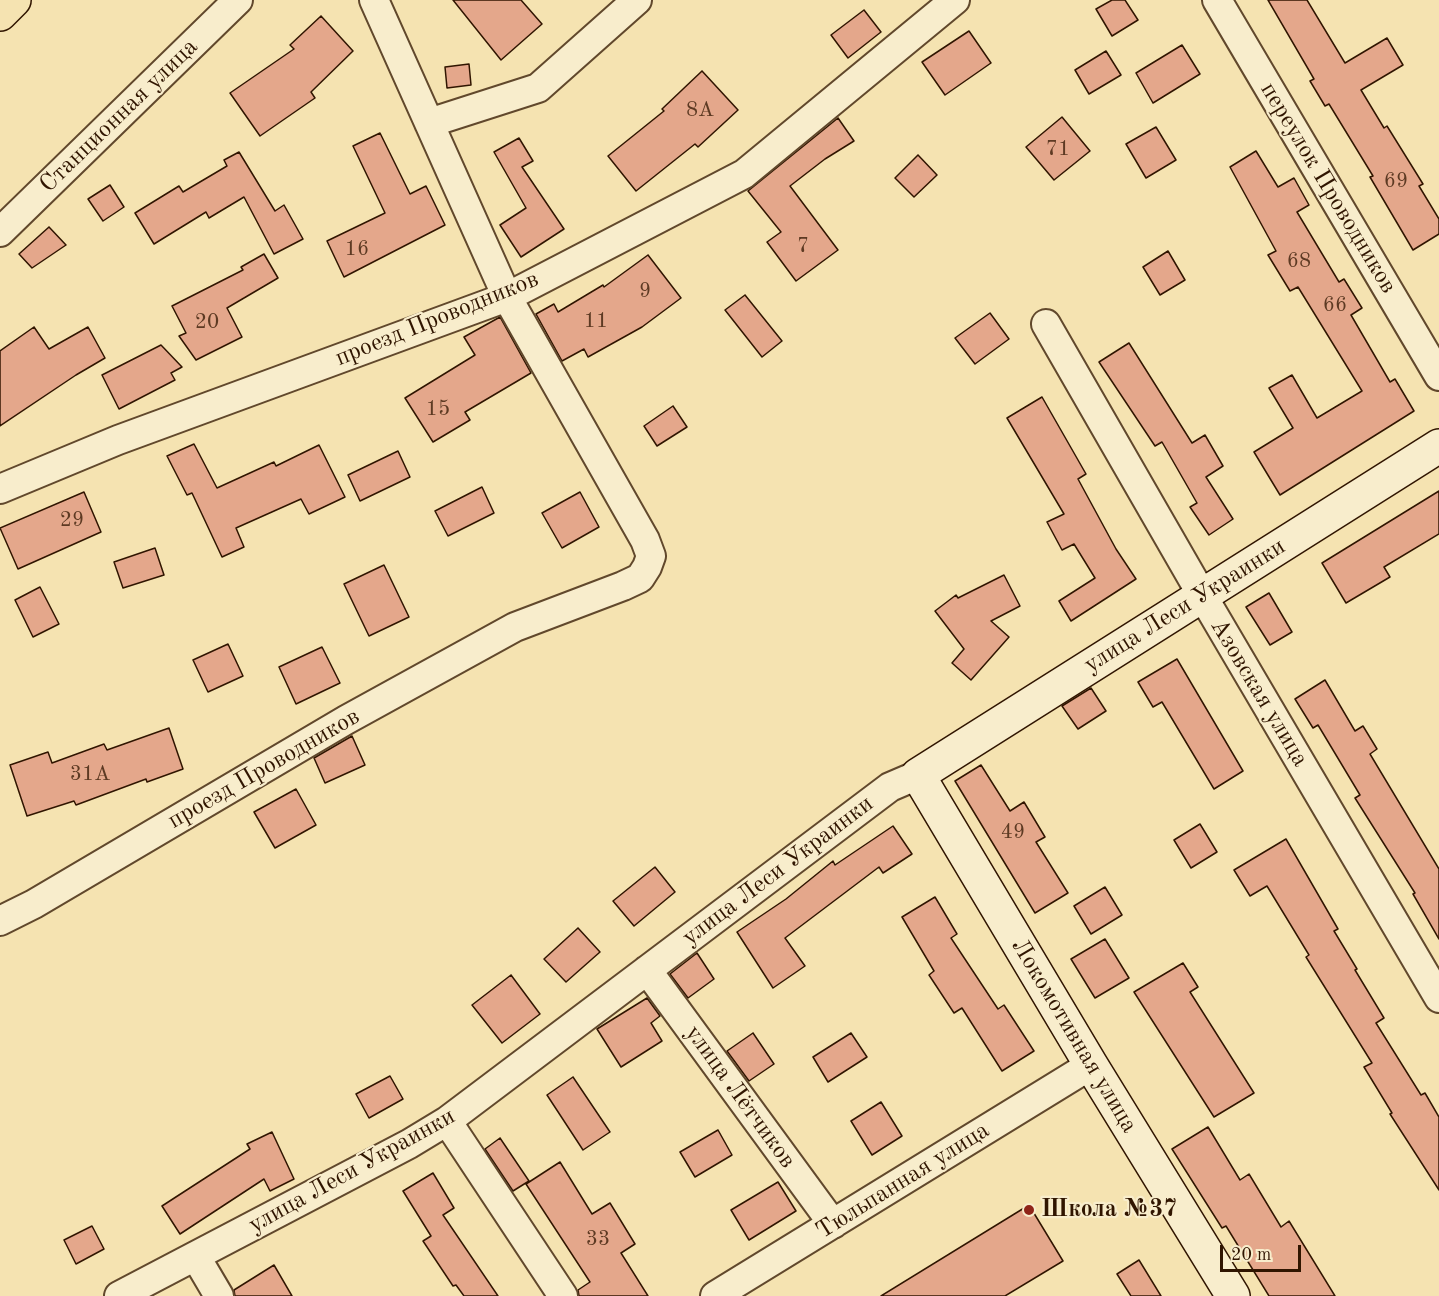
<!DOCTYPE html>
<meta charset="utf-8">
<style>
body{margin:0}
#map{position:relative;width:1439px;height:1296px;overflow:hidden;background:#f5e3b1;font-family:"Old Standard TT",serif}
canvas{display:block}
.scale{position:absolute;left:1220px;top:1245px;width:81px;height:27px;box-sizing:border-box;border:3px solid #301500;border-top:0;padding-left:8px;font-size:18px;line-height:21px;white-space:nowrap;color:#301500;-webkit-text-stroke:4px #f8edcc;paint-order:stroke}
</style>
<div id="map">
<canvas width="1439" height="1296"></canvas>
<div class="scale">20 m</div>
</div>
<script>
const ctx = document.querySelector('canvas').getContext('2d');
ctx.lineJoin = 'round';
function fillPath(path, color) { ctx.fillStyle = color; ctx.fill(path, 'evenodd'); }
const shape = rows => new Path2D(rows.map(r => 'M' + r).join(''));
function trace(path, color, width, dash) { ctx.strokeStyle = color; ctx.lineWidth = width; ctx.lineCap = dash ? 'butt' : 'round'; ctx.setLineDash(dash || []); ctx.stroke(path); }
function write(font, color, halo, rows, align = 'center') {
  ctx.font = font + ' "Old Standard TT",serif'; ctx.lineWidth = 4.5; ctx.setLineDash([]); ctx.textBaseline = 'middle'; ctx.strokeStyle = halo; ctx.fillStyle = color; for (const [text, x, y, turn = 0] of rows) {
    ctx.save(); ctx.translate(x, y); ctx.rotate((+turn || 0) * Math.PI / 180); ctx.textAlign = isNaN(turn) ? turn : align; if (halo) ctx.strokeText(text, 0, 0); ctx.fillText(text, 0, 0); ctx.restore();
  }
}
const building = shape([
 [453,0,521,0,542,24,501,60,453,0],
 [1112,0,1125,0,1138,20,1112,36,1096,9,1112,0],
 [1268,0,1307,0,1345,63,1387,38,1403,65,1361,90,1384,128,1387,126,1423,184,1419,186,1439,219,1439,234,1413,250,1370,177,1373,176,1329,104,1325,106,1310,81,1314,79,1268,0],
 [864,10,881,32,848,58,831,35,864,10],
 [321,16,353,51,311,92,315,98,260,136,230,93,294,49,290,45,321,16],
 [969,31,991,63,945,95,922,62,969,31],
 [1182,45,1200,74,1153,103,1136,73,1182,45],
 [1106,51,1121,75,1089,94,1075,70,1106,51],
 [469,64,471,85,447,88,445,67,469,64],
 [702,71,738,110,698,147,695,144,636,191,608,156,664,111,662,109,702,71],
 [1062,117,1090,151,1054,180,1026,147,1062,117],
 [838,118,854,141,825,159,790,186,838,250,796,281,767,242,781,232,748,191,838,118],
 [1156,127,1176,160,1146,178,1126,144,1156,127],
 [380,133,410,194,426,186,445,225,344,277,327,241,385,213,353,146,380,133],
 [519,138,533,161,522,167,564,229,521,257,500,225,526,208,494,152,519,138],
 [1256,151,1278,187,1294,178,1309,205,1297,212,1339,282,1344,279,1362,308,1351,315,1390,382,1395,379,1414,411,1280,495,1254,452,1293,428,1269,388,1292,375,1317,418,1362,391,1298,287,1290,291,1268,255,1276,251,1230,167,1256,151],
 [239,152,275,211,284,205,303,239,274,254,244,197,209,218,206,212,154,244,135,213,179,186,183,192,227,166,224,160,239,152],
 [918,155,937,175,914,197,895,178,918,155],
 [110,185,124,207,103,221,88,199,110,185],
 [49,227,66,245,32,268,19,254,49,227],
 [1168,251,1185,280,1160,295,1143,267,1168,251],
 [264,254,278,278,227,308,242,337,196,360,179,336,186,333,172,306,243,270,241,267,264,254],
 [648,255,681,298,642,327,588,357,584,349,562,361,536,314,554,304,558,312,603,285,604,287,648,255],
 [745,295,782,341,762,357,725,310,745,295],
 [990,313,1009,339,975,364,955,338,990,313],
 [500,317,531,373,465,412,470,420,433,442,405,398,475,355,464,337,500,317],
 [34,327,49,349,88,327,105,358,76,375,0,426,0,351,34,327],
 [1129,343,1192,443,1205,435,1223,466,1206,477,1233,519,1209,535,1190,507,1197,503,1162,442,1155,446,1099,362,1129,343],
 [161,345,182,367,171,373,175,380,119,409,102,375,161,345],
 [1042,397,1086,474,1078,479,1116,549,1136,579,1071,621,1059,601,1095,578,1074,544,1062,550,1047,522,1064,514,1007,418,1042,397],
 [673,406,687,427,657,446,644,426,673,406],
 [194,444,217,488,274,462,276,466,319,445,345,497,309,514,301,499,236,528,244,547,222,557,192,493,187,495,167,456,194,444],
 [398,451,410,477,360,501,348,475,398,451],
 [482,487,494,513,448,536,435,511,482,487],
 [1439,491,1439,534,1384,567,1390,577,1346,603,1322,563,1439,491],
 [84,492,101,532,18,569,0,528,84,492],
 [580,492,599,527,562,548,542,513,580,492],
 [155,548,164,575,123,588,114,562,155,548],
 [384,565,409,617,369,636,344,584,384,565],
 [1004,575,1020,606,991,621,1009,637,971,680,952,663,964,649,935,611,956,595,958,598,1004,575],
 [40,587,59,624,33,637,15,600,40,587],
 [1269,593,1292,632,1270,645,1246,607,1269,593],
 [228,644,243,676,208,692,193,660,228,644],
 [322,647,340,683,296,704,279,667,322,647],
 [1177,659,1243,771,1214,789,1162,702,1153,707,1138,682,1177,659],
 [1325,680,1355,731,1363,726,1377,749,1370,754,1439,869,1439,939,1413,894,1415,893,1355,798,1360,795,1318,725,1313,728,1295,699,1325,680],
 [1091,688,1106,711,1078,729,1062,706,1091,688],
 [169,728,183,769,147,782,146,779,76,805,74,801,27,816,10,765,48,752,52,763,104,744,107,750,169,728],
 [352,736,365,765,325,783,314,758,352,736],
 [981,765,1010,811,1024,802,1045,837,1036,842,1068,893,1035,913,955,781,981,765],
 [296,789,316,825,275,848,254,812,296,789],
 [1200,824,1217,852,1191,868,1174,840,1200,824],
 [893,826,912,854,883,873,879,867,785,938,805,966,773,988,737,932,786,899,833,861,835,865,893,826],
 [1286,839,1338,929,1334,931,1357,969,1355,970,1384,1018,1376,1023,1421,1095,1425,1093,1439,1117,1439,1190,1390,1114,1392,1113,1364,1067,1372,1063,1306,957,1309,955,1267,886,1250,896,1234,870,1286,839],
 [655,867,675,892,634,926,613,901,655,867],
 [1105,887,1122,915,1091,934,1074,906,1105,887],
 [935,897,957,934,951,938,998,1009,1004,1005,1034,1051,1002,1071,962,1008,954,1013,929,975,934,971,902,917,935,897],
 [578,928,600,952,566,982,544,959,578,928],
 [1105,939,1129,978,1095,998,1071,959,1105,939],
 [697,953,714,979,688,998,670,974,697,953],
 [1183,963,1198,987,1190,992,1254,1093,1214,1117,1134,992,1183,963],
 [511,975,540,1014,502,1043,472,1005,511,975],
 [647,998,660,1016,651,1023,662,1041,621,1067,597,1029,647,998],
 [753,1033,774,1064,749,1081,727,1051,753,1033],
 [851,1033,867,1057,828,1082,813,1057,851,1033],
 [390,1076,403,1099,369,1118,356,1094,390,1076],
 [573,1077,610,1132,583,1150,547,1095,573,1077],
 [881,1102,902,1136,872,1155,851,1121,881,1102],
 [1208,1127,1240,1180,1249,1174,1281,1227,1289,1221,1335,1296,1269,1296,1226,1226,1222,1228,1172,1149,1208,1127],
 [718,1130,732,1155,695,1177,680,1152,718,1130],
 [272,1132,294,1179,270,1191,264,1179,180,1234,162,1206,250,1149,247,1144,272,1132],
 [500,1138,529,1181,513,1191,485,1149,500,1138],
 [560,1162,592,1214,610,1203,635,1244,621,1253,648,1296,579,1296,578,1290,590,1282,526,1184,560,1162],
 [433,1173,454,1208,443,1215,498,1296,464,1296,456,1285,453,1286,423,1241,431,1236,403,1191,433,1173],
 [778,1182,796,1211,749,1240,731,1210,778,1182],
 [1029,1205,1063,1261,1005,1296,881,1296,1029,1205],
 [92,1226,104,1249,76,1264,64,1240,92,1226],
 [1139,1260,1161,1296,1131,1296,1117,1274,1139,1260],
 [274,1265,292,1296,235,1296,234,1290,274,1265]
]);
const minor = shape([
 [1217,0,1439,376],
 [429,123,538,88,637,0],
 [0,232,238,0],
 [1046,324,1202,595,1439,998],
 [0,489,118,440,507,297,744,174,955,0],
 [0,921,34,904,346,720,515,627,623,586,640,578,647,567,651,556,645,540,507,297,374,0],
 [647,970,833,1224],
 [447,1121,563,1296],
 [196,1257,219,1296],
 [119,1296,409,1144,447,1121,890,787,918,775],
 [715,1296,1091,1065]
]);
const secondary = shape([
 [1233,1296,1091,1065,918,775,1439,446]
]);
const primary = shape([
 [0,14,14,0]
]);
const markers = [
 [1029,1210,6,"#8f2418"]
];
const numberNames = [
 ["8А",700,110],
 ["71",1058,149],
 ["69",1396,181],
 ["7",803,246],
 ["16",357,249],
 ["68",1299,261],
 ["9",645,291],
 ["66",1335,305],
 ["11",596,321],
 ["20",207,322],
 ["15",438,409],
 ["29",72,520],
 ["31А",90,774],
 ["49",1013,832],
 ["33",598,1239]
];
const streetNames = [
 ["Станционная улица",119,116,-44],
 ["переулок Проводников",1328,188,59],
 ["проезд Проводников",437,319,-22],
 ["улица Леси Украинки",1185,606,-32],
 ["Азовская улица",1259,693,59],
 ["проезд Проводников",264,769,-30],
 ["улица Леси Украинки",778,871,-37],
 ["Локомотивная улица",1074,1036,59],
 ["улица Лётчиков",740,1097,54],
 ["улица Леси Украинки",352,1171,-29],
 ["Тюльпанная улица",903,1181,-32]
];
const poiNames = [
 ["Школа №37",1041,1210]
];
fillPath(building, '#e4a78b');
trace(building, '#301500', 1.5);
trace(minor, '#61482c', 32);
trace(secondary, '#301500', 36);
trace(primary, '#301500', 36);
trace(minor, '#f8edcc', 28);
trace(secondary, '#f8edcc', 33);
trace(primary, '#f5e3b1', 33);
for (const [x, y, r, color] of markers) { const dot = new Path2D(); dot.arc(x, y, r, 0, 2 * Math.PI); ctx.fillStyle = color; ctx.fill(dot); trace(dot, '#f8edcc', 2); }
write('21px', '#5d3a23', null, numberNames);
write('24px', '#301500', '#f8edcc', streetNames);
write('bold 24px', '#301500', '#f8edcc', poiNames, 'left');
</script>
